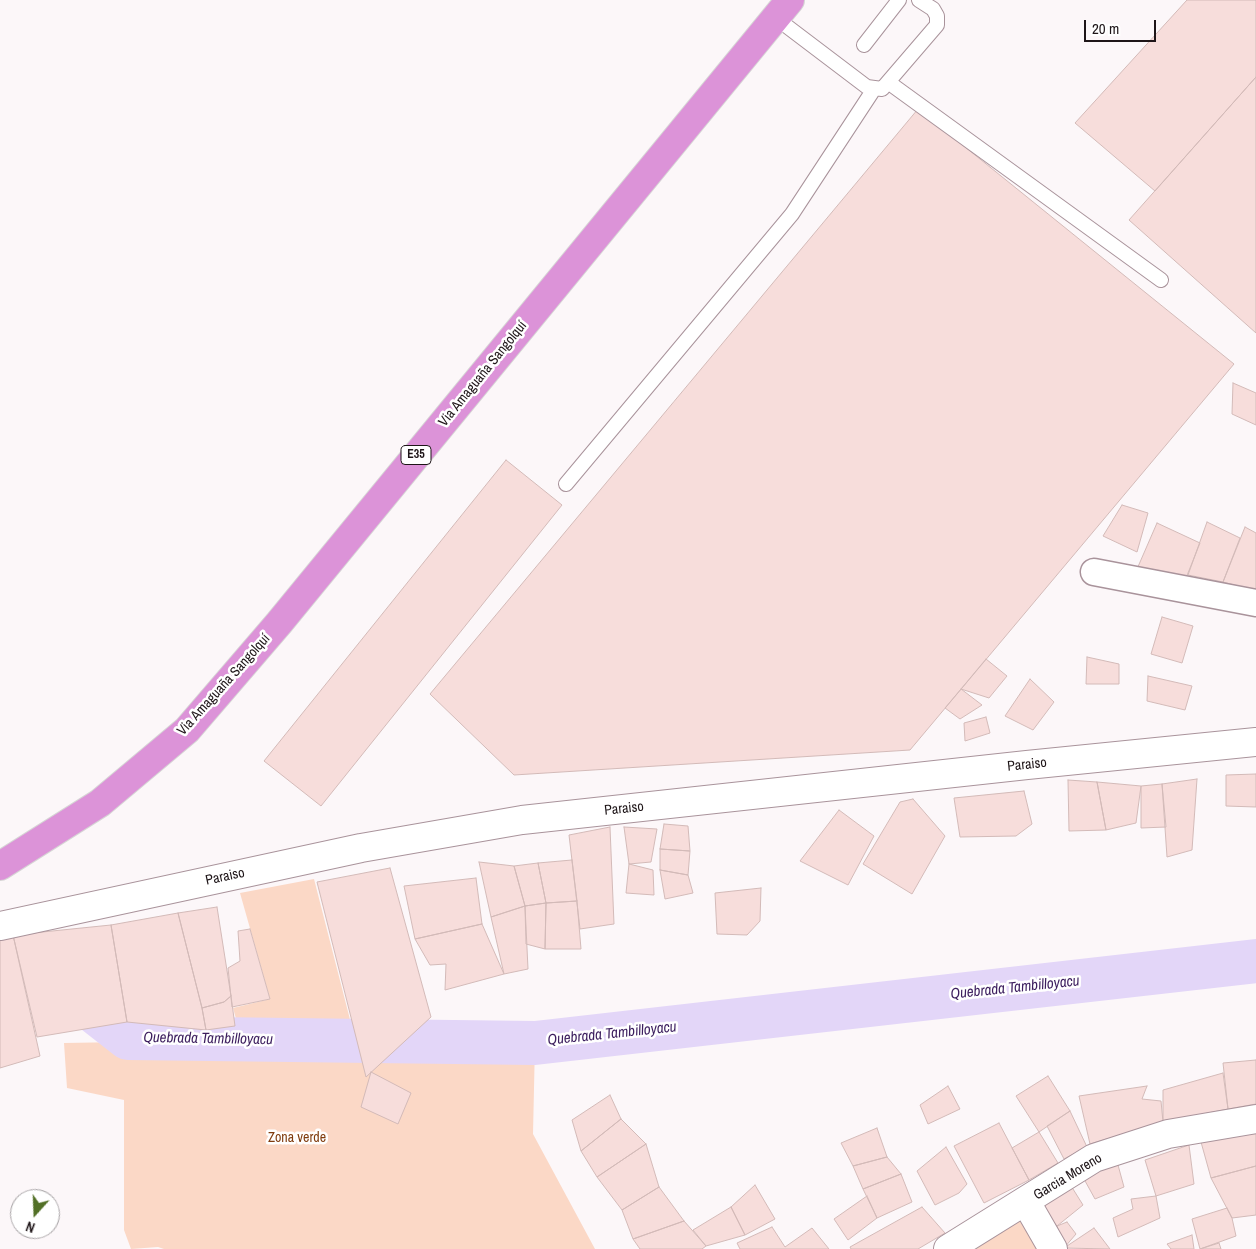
<!DOCTYPE html>
<meta charset="utf-8">
<style>
body{margin:0}
#map{position:relative;width:1256px;height:1249px;overflow:hidden;background:#fcf7f9;font-family:"Archivo Narrow",sans-serif}
canvas{display:block}
.north{position:absolute;left:10px;top:1189px;width:50px;height:50px;box-sizing:border-box;background:#fff;border:1px solid #a5a1a3;border-radius:50%;rotate:200deg;font-size:14px;font-weight:700;line-height:20px;text-align:center;color:#1e1518}
.north::after{content:'';display:block;margin:auto;width:18px;height:22px;background:#527026;clip-path:polygon(50% 0,100% 100%,50% 72%,0 100%)}
.scale{position:absolute;left:1084px;top:20px;width:72px;height:22px;box-sizing:border-box;border:2px solid #1e1518;border-top:0;padding-left:6px;font-size:15px;line-height:18px;white-space:nowrap;color:#1e1518;-webkit-text-stroke:4px #fff;paint-order:stroke}
</style>
<div id="map">
<canvas width="1256" height="1249"></canvas>
<div class="north">N</div>
<div class="scale">20 m</div>
</div>
<script>
const ctx = document.querySelector('canvas').getContext('2d');
ctx.lineJoin = 'round';
function fillPath(path, color) { ctx.fillStyle = color; ctx.fill(path, 'evenodd'); }
const shape = rows => new Path2D(rows.map(r => 'M' + r).join(''));
function trace(path, color, width, dash) { ctx.strokeStyle = color; ctx.lineWidth = width; ctx.lineCap = dash ? 'butt' : 'round'; ctx.setLineDash(dash || []); ctx.stroke(path); }
function write(font, color, halo, rows, align = 'center') {
  ctx.font = font + ' "Archivo Narrow",sans-serif'; ctx.lineWidth = 5; ctx.setLineDash([]); ctx.textBaseline = 'middle'; ctx.strokeStyle = halo; ctx.fillStyle = color; for (const [text, x, y, turn = 0] of rows) {
    ctx.save(); ctx.translate(x, y); ctx.rotate((+turn || 0) * Math.PI / 180); ctx.textAlign = isNaN(turn) ? turn : align; if (halo) ctx.strokeText(text, 0, 0); ctx.fillText(text, 0, 0); ctx.restore();
  }
}
const green = shape([
 [314,879,356,1043,535,1043,533,1134,595,1249,164,1249,158,1247,131,1249,124,1230,124,1100,67,1088,64,1043,242,1040,233,1008,270,999,240,893],
 [1019,1218,1038,1249,970,1249]
]);
const river = shape([
 [64,988,128,1038,535,1043,1256,961]
]);
const building = shape([
 [1187,0,1256,0,1256,77,1155,191,1075,123,1187,0],
 [1256,77,1256,333,1129,220,1256,77],
 [918,109,1234,364,910,750,514,775,430,694,918,109],
 [1233,383,1256,393,1256,425,1232,414,1233,383],
 [506,460,562,505,321,806,264,761,506,460],
 [1122,505,1148,513,1137,552,1103,536,1122,505],
 [1207,522,1240,538,1223,582,1188,575,1207,522],
 [1157,523,1200,543,1184,583,1137,569,1157,523],
 [1245,527,1256,533,1256,591,1223,582,1245,527],
 [1162,617,1193,626,1182,663,1151,654,1162,617],
 [1087,657,1119,664,1119,684,1086,684,1087,657],
 [986,659,1007,676,989,698,961,689,986,659],
 [1148,676,1192,686,1185,710,1147,701,1148,676],
 [1030,679,1054,702,1033,730,1005,716,1030,679],
 [961,689,982,705,960,719,945,708,961,689],
 [986,717,990,733,965,741,964,723,986,717],
 [1256,774,1256,807,1226,806,1226,775,1256,774],
 [1197,779,1192,850,1167,857,1162,784,1197,779],
 [1068,780,1097,782,1106,830,1069,831,1068,780],
 [1097,782,1141,786,1136,823,1106,830,1097,782],
 [1162,784,1166,827,1141,828,1141,786,1162,784],
 [1024,791,1032,824,1016,836,960,837,954,798,1024,791],
 [913,799,945,836,912,894,863,864,900,802,913,799],
 [839,810,874,836,848,885,800,861,839,810],
 [664,824,688,826,690,851,660,849,664,824],
 [610,827,614,924,580,929,569,835,610,827],
 [624,827,657,829,651,862,629,864,624,827],
 [660,849,690,851,688,875,660,870,660,849],
 [572,860,577,901,546,903,538,863,572,860],
 [479,862,514,866,525,906,491,917,479,862],
 [538,863,546,903,525,906,514,866,538,863],
 [629,864,653,870,654,895,626,893,629,864],
 [390,868,431,1017,366,1077,317,882,390,868],
 [660,870,688,875,693,893,665,899,660,870],
 [476,878,482,924,415,939,404,886,476,878],
 [761,888,760,921,747,935,717,934,715,893,761,888],
 [577,901,581,949,545,949,546,903,577,901],
 [546,903,545,949,526,944,525,906,546,903],
 [525,906,528,969,504,974,491,917,525,906],
 [217,907,231,996,224,1002,202,1008,178,913,217,907],
 [178,913,202,1008,206,1030,127,1022,111,925,178,913],
 [482,924,504,974,445,990,446,964,430,965,415,939,482,924],
 [111,925,127,1022,37,1037,13,935,111,925],
 [250,929,270,999,232,1007,228,968,240,961,238,931,250,929],
 [13,935,40,1056,0,1068,0,939,13,935],
 [231,996,235,1026,206,1030,202,1008,224,1002,231,996],
 [1256,1060,1256,1104,1228,1109,1223,1063,1256,1060],
 [371,1072,411,1093,398,1124,361,1107,371,1072],
 [1223,1073,1228,1109,1163,1122,1163,1090,1223,1073],
 [1048,1076,1070,1111,1039,1132,1016,1096,1048,1076],
 [948,1086,960,1109,928,1124,920,1105,948,1086],
 [1147,1086,1142,1099,1161,1101,1163,1122,1090,1144,1079,1096,1147,1086],
 [610,1095,621,1119,581,1151,572,1120,610,1095],
 [1070,1111,1087,1147,1064,1159,1047,1126,1070,1111],
 [621,1119,646,1144,597,1177,581,1151,621,1119],
 [999,1123,1029,1180,984,1203,954,1146,999,1123],
 [877,1128,887,1157,853,1166,841,1143,877,1128],
 [1039,1132,1058,1163,1029,1180,1012,1148,1039,1132],
 [1256,1133,1256,1166,1211,1178,1201,1142,1256,1133],
 [646,1144,659,1187,622,1210,597,1177,646,1144],
 [1189,1145,1194,1184,1156,1196,1145,1160,1189,1145],
 [946,1147,967,1184,959,1193,935,1205,917,1171,946,1147],
 [1115,1154,1124,1187,1095,1199,1079,1170,1115,1154],
 [887,1157,901,1174,863,1189,853,1166,887,1157],
 [1256,1166,1256,1215,1232,1218,1211,1178,1256,1166],
 [901,1174,912,1202,877,1218,863,1189,901,1174],
 [1068,1181,1083,1205,1057,1226,1035,1201,1068,1181],
 [755,1185,775,1219,745,1235,731,1207,755,1185],
 [659,1187,684,1221,633,1239,622,1210,659,1187],
 [867,1196,877,1218,848,1240,834,1219,867,1196],
 [1156,1196,1160,1218,1118,1237,1113,1218,1133,1209,1131,1199,1156,1196],
 [731,1207,745,1235,706,1246,693,1230,731,1207],
 [922,1207,945,1233,918,1249,851,1249,850,1247,922,1207],
 [1227,1208,1232,1218,1236,1236,1200,1249,1192,1219,1227,1208],
 [684,1221,706,1246,702,1249,640,1249,633,1239,684,1221],
 [1067,1222,1076,1234,1064,1248,1057,1226,1067,1222],
 [772,1227,785,1247,812,1228,829,1249,740,1249,737,1243,772,1227],
 [1094,1228,1110,1249,1064,1248,1094,1228],
 [1192,1235,1194,1249,1171,1249,1167,1244,1192,1235],
 [1219,1243,1221,1249,1200,1249,1219,1243]
]);
const lane = shape([
 [776,18,867,87,882,89,937,25,937,16,933,9,919,0],
 [864,45,899,0],
 [888,82,1161,280],
 [566,484,792,214,874,89]
]);
const street = shape([
 [1094,572,1256,603]
]);
const secondary = shape([
 [0,926,361,848,522,820,1027,765,1256,742],
 [1026,1202,1053,1249],
 [948,1249,1094,1158,1168,1134,1256,1119]
]);
const highway = shape([
 [0,866,100,803,187,730,279,623,790,0]
]);
const shields = [
 [416,455,30]
];
const shieldNames = [
 ["E35",416,455]
];
const streetNames = [
 ["Via Amaguaña Sangolquí",483,374,-51],
 ["Via Amaguaña Sangolquí",224,685,-48],
 ["Paraiso",1027,765,-6],
 ["Paraiso",624,809,-6],
 ["Paraiso",225,877,-12],
 ["Garcia Moreno",1068,1177,-31]
];
const parkNames = [
 ["Zona verde",297,1138]
];
const waterNames = [
 ["Quebrada Tambilloyacu",1015,988,-6],
 ["Quebrada Tambilloyacu",612,1034,-6],
 ["Quebrada Tambilloyacu",208,1039,1]
];
fillPath(green, '#fbd8c6');
trace(river, '#e3d6f8', 44);
fillPath(building, '#f7dddb');
trace(building, '#d3bab8', 1);
trace(lane, '#a9939b', 16);
trace(street, '#a9939b', 29);
trace(secondary, '#a9939b', 30);
trace(highway, '#d6d5d5', 30);
trace(lane, '#fff', 14);
trace(street, '#fff', 26);
trace(secondary, '#fff', 28);
trace(highway, '#dc93d8', 28);
for (const [x, y, w] of shields) { const box = new Path2D(); box.roundRect(x - w / 2, y - 9.5, w, 19, 4); ctx.fillStyle = '#fff'; ctx.fill(box); trace(box, '#1e1518', 1); }
write('bold 12px', '#1e1518', null, shieldNames);
write('14px', '#1e1518', '#fff', streetNames);
write('14px', '#803c0e', '#fff', parkNames);
write('italic 15px', '#3c1e5e', '#fff', waterNames);
</script>
